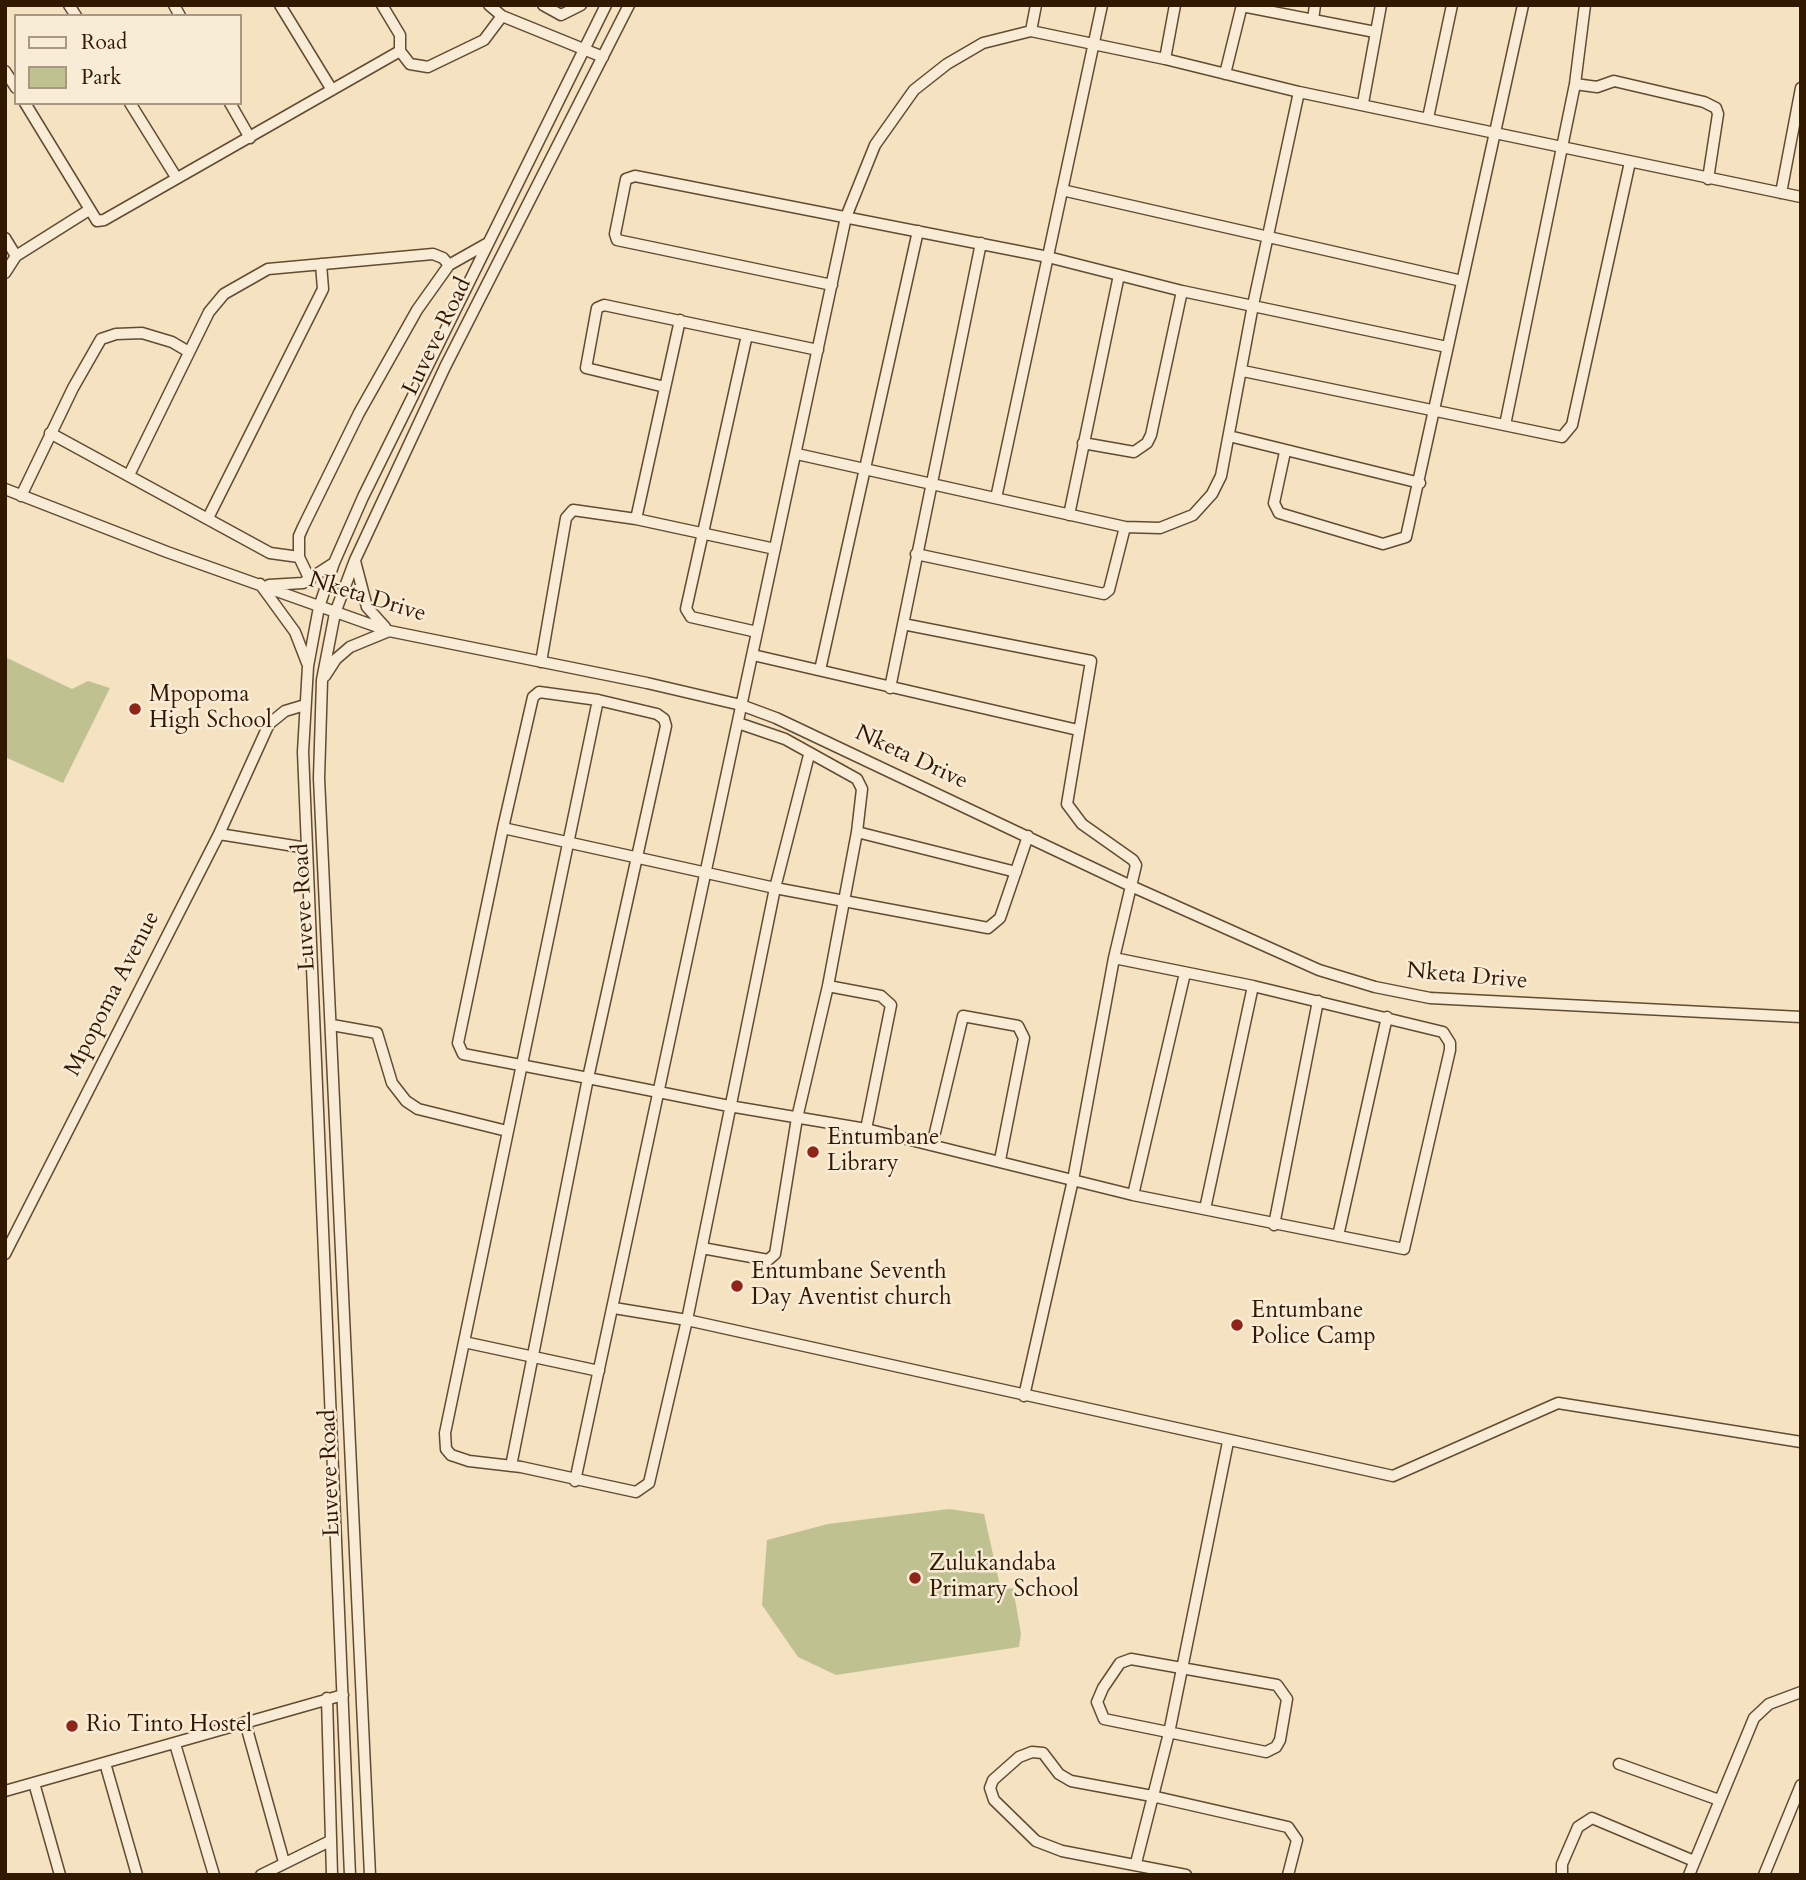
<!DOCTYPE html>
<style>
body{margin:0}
#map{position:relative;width:1806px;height:1880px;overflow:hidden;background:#f4e2c1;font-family:Cardo,serif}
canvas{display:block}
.frame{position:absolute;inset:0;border:7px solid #311900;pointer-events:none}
.legend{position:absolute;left:14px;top:14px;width:228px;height:91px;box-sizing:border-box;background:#f8ecd7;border:2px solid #a89881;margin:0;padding:9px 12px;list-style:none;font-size:21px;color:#311900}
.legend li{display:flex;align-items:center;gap:14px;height:35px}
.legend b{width:35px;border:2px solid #a89881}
</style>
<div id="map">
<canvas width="1806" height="1880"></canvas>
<div class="frame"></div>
<ul class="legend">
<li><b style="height:9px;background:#f8ecd7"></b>Road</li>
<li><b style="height:19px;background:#bfc290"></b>Park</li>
</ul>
</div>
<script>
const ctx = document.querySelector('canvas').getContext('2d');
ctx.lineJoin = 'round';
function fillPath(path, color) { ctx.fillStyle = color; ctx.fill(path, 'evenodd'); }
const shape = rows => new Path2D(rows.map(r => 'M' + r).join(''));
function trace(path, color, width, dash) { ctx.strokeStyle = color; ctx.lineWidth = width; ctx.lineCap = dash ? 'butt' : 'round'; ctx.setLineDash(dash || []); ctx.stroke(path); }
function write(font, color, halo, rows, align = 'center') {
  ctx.font = font + ' Cardo,serif'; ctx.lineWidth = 5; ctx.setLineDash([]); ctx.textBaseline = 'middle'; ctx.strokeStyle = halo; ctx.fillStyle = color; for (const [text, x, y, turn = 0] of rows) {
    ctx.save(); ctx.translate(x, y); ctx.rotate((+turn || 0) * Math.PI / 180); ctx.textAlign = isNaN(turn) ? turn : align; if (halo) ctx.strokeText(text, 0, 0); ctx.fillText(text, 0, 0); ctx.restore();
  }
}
const green = shape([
 [5,657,72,689,88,681,110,688,63,783,5,757],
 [949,1509,984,1514,1001,1590,1013,1588,1021,1634,1019,1647,836,1675,798,1657,762,1605,767,1540,828,1524]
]);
const minor = shape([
 [69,5,76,16],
 [174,5,180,16],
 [280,5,332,90],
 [489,5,502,16,603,57],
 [543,5,561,15,581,5],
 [1242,6,1375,32],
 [1313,20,1315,5],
 [1031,31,1036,5],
 [400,51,410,64,428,67,484,40,502,16],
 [1165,59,1175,5],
 [5,71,16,88],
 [1225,74,1242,5],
 [1575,84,1597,87,1614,81,1704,102,1716,108,1718,114,1708,179],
 [25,103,97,221,104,220,400,51,400,35,382,5],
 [130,103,176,177],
 [230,103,250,138],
 [1363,103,1381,5],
 [1428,118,1452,5],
 [1062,190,1462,281],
 [1781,193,1801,88],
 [5,238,16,256],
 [449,265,488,243],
 [5,273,16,256,89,210],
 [832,285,617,240,615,234,626,179,635,176,1048,257,1182,291,1447,347],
 [747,335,686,609,691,617,757,632],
 [1243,371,1562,437,1572,425,1630,162],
 [665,387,586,368,597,308,604,305,818,350],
 [1505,425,1575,84,1585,5],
 [50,433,270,553,299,557],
 [1229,436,1420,483],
 [1083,443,1134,452,1147,443,1151,435,1182,291],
 [1285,452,1274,503,1279,513,1383,544,1406,537,1523,5],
 [797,454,1125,527,1160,528,1193,515,1212,494,1221,476,1253,305,1299,92],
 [129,475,209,312,224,294,268,269,433,254,443,258,449,265,417,310,359,413,303,527,299,536,299,557,310,580],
 [5,489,167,552,389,631,647,683,741,705,776,718,1131,886,1319,970,1375,987,1430,998,1801,1017],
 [21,496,73,388,101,339,116,334,142,333,172,342,189,352],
 [996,498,1102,5],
 [1069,515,1119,275],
 [208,518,323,289,321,264],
 [636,519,680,320],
 [916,554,1104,594,1109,590,1125,527],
 [355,561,367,607,385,627],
 [260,584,295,632,307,663],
 [269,585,303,583,334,563],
 [903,624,1091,661,1067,804,1082,824,1133,860,1136,865,1114,958,1073,1180,1024,1396],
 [753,655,1078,730],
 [541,662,566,518,573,510,636,519,775,549],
 [820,670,918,231],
 [325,676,336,659,350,647,389,631],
 [890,688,981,243],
 [598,700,445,1433,446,1449,451,1455,469,1461,521,1467,636,1492,649,1483,687,1320,775,888,809,755],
 [503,828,775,888,988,928,1000,918,1028,836],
 [857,832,1016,872],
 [219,834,269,724,285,711,305,705],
 [828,986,881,996,891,1005,866,1129],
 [332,1025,377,1033,392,1083,406,1101,418,1109,507,1131],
 [932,1145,963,1016,1018,1026,1024,1038,1000,1160],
 [1133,1195,1185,973],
 [1205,1209,1253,986],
 [1274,1225,1318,1001],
 [1338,1236,1387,1017],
 [702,1248,768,1260,775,1254,797,1118,828,986,857,832,862,789,857,779,785,739,738,723],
 [5,1254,219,834,307,848],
 [614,1308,687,1320,1393,1476,1558,1403,1801,1442],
 [464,1342,599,1371],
 [511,1466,588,1078,666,726,664,719,657,714,598,700,539,692,533,697,503,828,458,1043,463,1054,588,1078,729,1106,866,1129,1133,1195,1404,1249,1450,1050,1450,1043,1443,1032,1253,986,1114,958],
 [575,1481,846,217,875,145,914,90,947,64,983,43,1031,31,1165,59,1299,92,1801,197],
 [1131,1659,1277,1685,1287,1699,1280,1740,1276,1747,1266,1752,1104,1719,1097,1702,1103,1688,1120,1663,1131,1659],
 [327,1698,332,1875],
 [245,1722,284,1862],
 [175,1744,214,1875],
 [105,1763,137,1875],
 [1619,1764,1719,1800],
 [34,1783,60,1875],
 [5,1791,343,1695],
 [1136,1863,1169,1733,1228,1442],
 [261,1875,330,1841],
 [350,1875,303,752,308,666,319,607,334,563,363,497,606,5],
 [370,1875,319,778,322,680,335,613,355,560,445,367,629,5],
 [1186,1875,1062,1851,1036,1841,994,1800,990,1788,993,1780,1019,1757,1032,1752,1043,1753,1059,1774,1071,1781,1152,1796,1288,1827,1297,1840,1288,1875],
 [1562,1875,1562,1864,1578,1827,1592,1818,1694,1861],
 [1689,1875,1754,1718,1769,1704,1801,1692],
 [1764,1875,1801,1785]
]);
const markers = [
 [135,709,7,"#8f2418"],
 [813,1152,7,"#8f2418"],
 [737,1286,7,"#8f2418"],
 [1237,1325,7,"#8f2418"],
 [915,1578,7,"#8f2418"],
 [72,1726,7,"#8f2418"]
];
const streetNames = [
 ["Luveve Road",438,337,-64],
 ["Nketa Drive",367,598,17],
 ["Nketa Drive",911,758,25],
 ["Luveve Road",305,907,-93],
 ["Nketa Drive",1467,977,5],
 ["Mpopoma Avenue",113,994,-63],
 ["Luveve Road",331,1473,-92]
];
const poiNames = [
 ["Mpopoma",149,696],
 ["High School",149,722],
 ["Entumbane",827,1139],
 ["Library",827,1165],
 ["Entumbane Seventh",751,1273],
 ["Day Aventist church",751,1299],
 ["Entumbane",1251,1312],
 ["Police Camp",1251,1338],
 ["Zulukandaba",929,1565],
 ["Primary School",929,1591],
 ["Rio Tinto Hostel",86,1726]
];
fillPath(green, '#bfc290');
trace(minor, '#624b30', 13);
trace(minor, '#f8ecd7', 10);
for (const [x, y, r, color] of markers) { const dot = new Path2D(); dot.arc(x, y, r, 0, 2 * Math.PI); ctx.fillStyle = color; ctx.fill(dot); trace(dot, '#f8ecd7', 2.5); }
write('23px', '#311900', '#f8ecd7', streetNames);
write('23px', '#311900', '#f8ecd7', poiNames, 'left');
</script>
